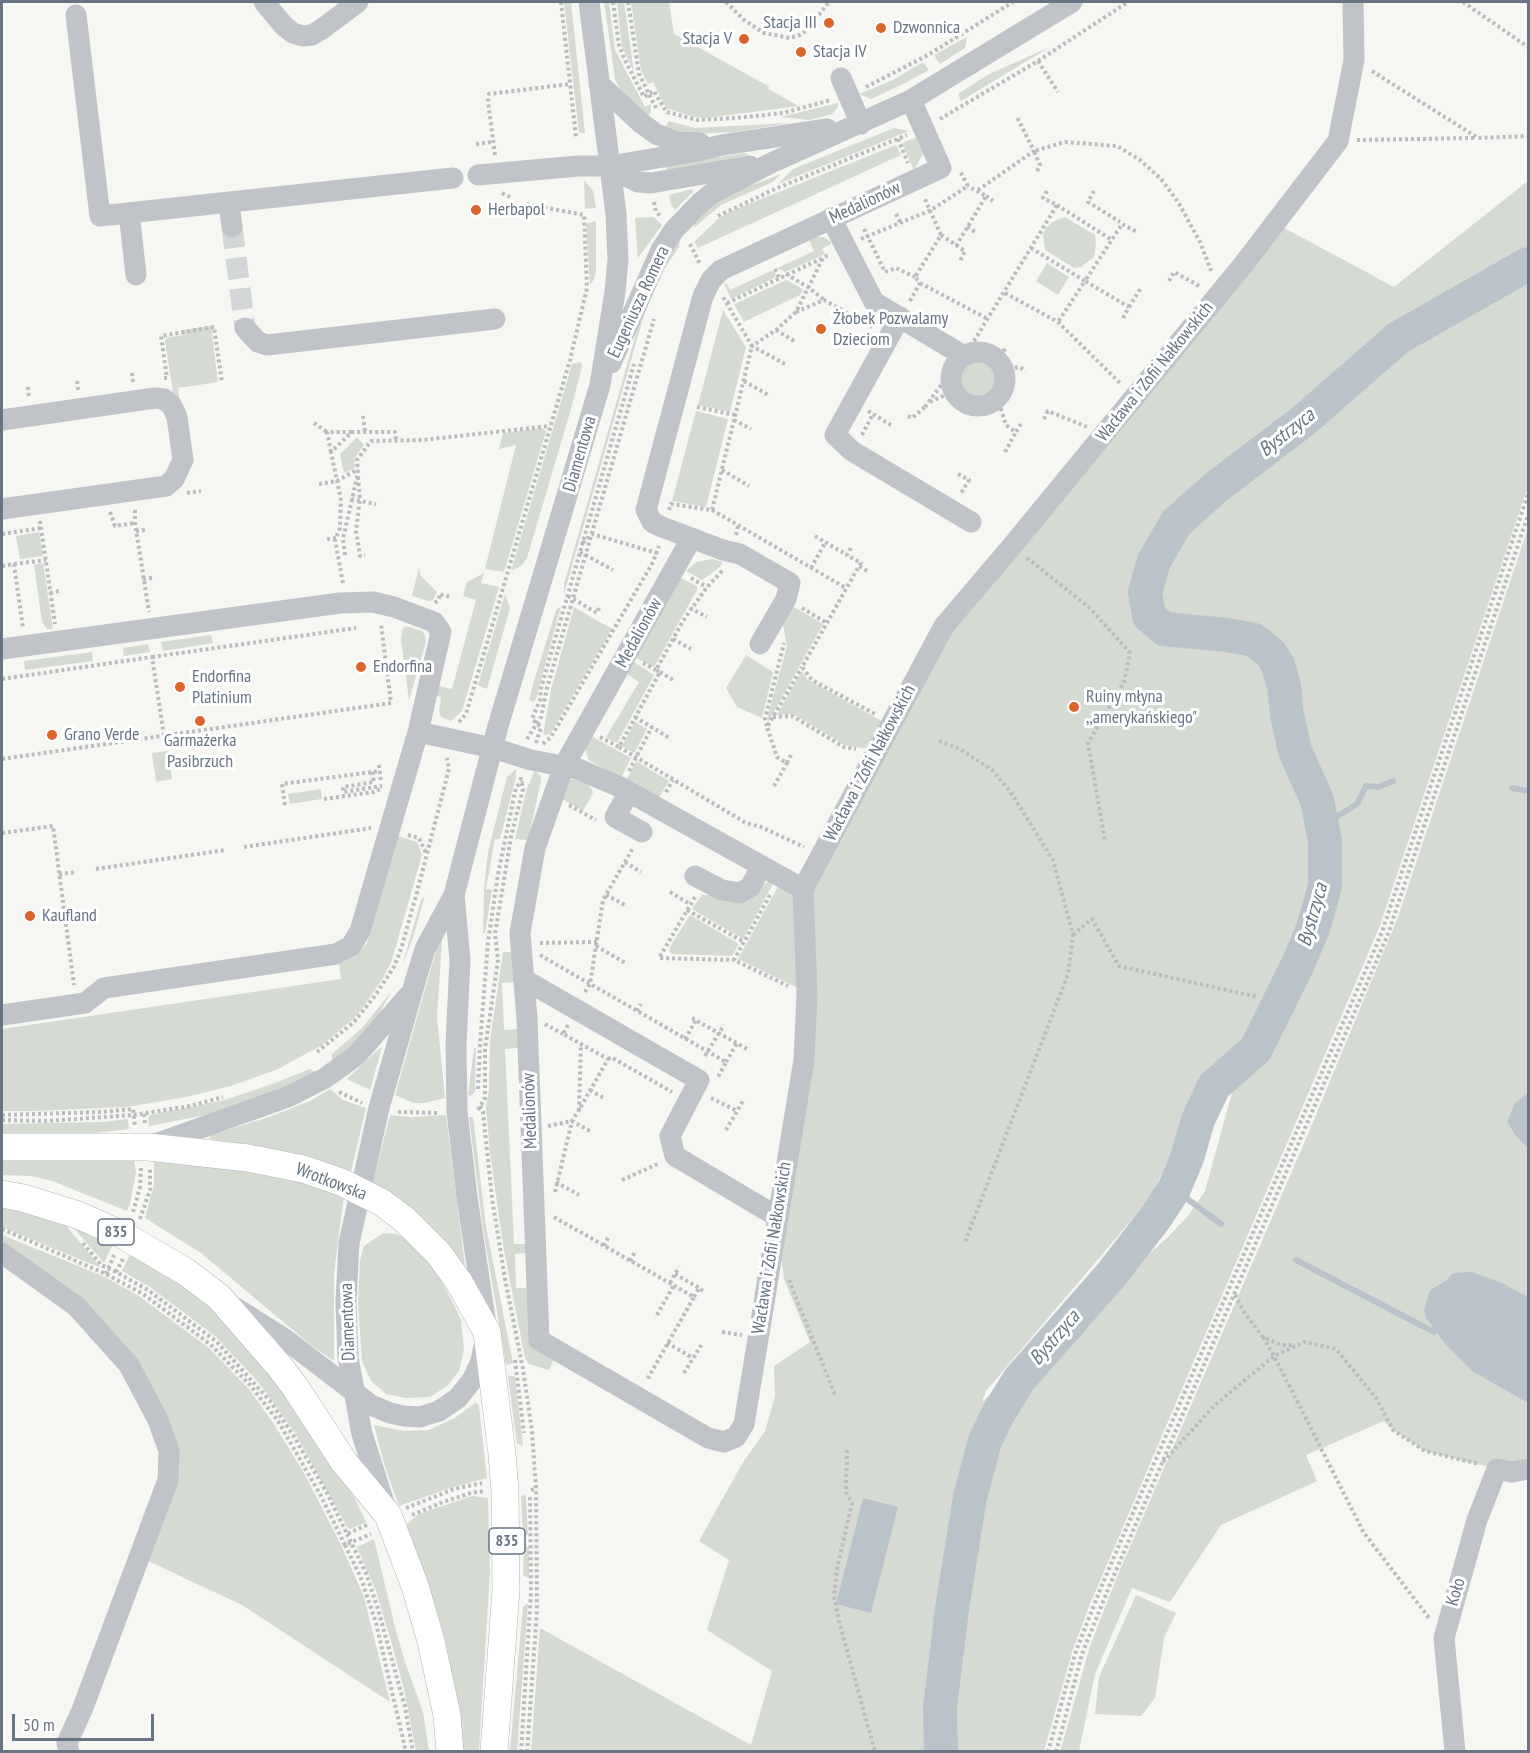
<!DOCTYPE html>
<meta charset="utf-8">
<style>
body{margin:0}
#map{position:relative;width:1530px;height:1753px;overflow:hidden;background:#f6f6f3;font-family:"PT Sans Narrow",sans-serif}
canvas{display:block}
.frame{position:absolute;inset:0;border:3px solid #677483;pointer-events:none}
.scale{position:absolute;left:12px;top:1714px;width:142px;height:27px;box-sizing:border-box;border:3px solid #677483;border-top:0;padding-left:8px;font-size:18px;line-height:21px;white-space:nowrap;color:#677483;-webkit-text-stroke:4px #fff;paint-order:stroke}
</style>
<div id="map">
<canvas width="1530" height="1753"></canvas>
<div class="frame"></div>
<div class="scale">50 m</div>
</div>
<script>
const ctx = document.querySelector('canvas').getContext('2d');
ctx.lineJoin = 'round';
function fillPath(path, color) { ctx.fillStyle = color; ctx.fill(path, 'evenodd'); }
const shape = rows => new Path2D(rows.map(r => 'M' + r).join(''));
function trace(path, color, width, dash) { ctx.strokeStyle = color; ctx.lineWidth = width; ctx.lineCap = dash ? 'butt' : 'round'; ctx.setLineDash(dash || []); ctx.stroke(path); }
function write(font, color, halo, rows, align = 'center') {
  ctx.font = font + ' "PT Sans Narrow",sans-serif'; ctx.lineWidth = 6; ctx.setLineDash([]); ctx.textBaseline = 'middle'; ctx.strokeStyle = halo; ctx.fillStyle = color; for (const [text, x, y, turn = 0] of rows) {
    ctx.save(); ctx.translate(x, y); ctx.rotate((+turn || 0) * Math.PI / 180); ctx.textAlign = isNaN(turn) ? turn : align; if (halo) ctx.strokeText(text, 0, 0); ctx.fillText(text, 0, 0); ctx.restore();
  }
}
const green = shape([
 [564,2,571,2,585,133,579,133],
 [604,2,609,2,615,50,645,107,651,104,651,112,646,119,621,92,615,79],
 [617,2,624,2,634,72,622,47],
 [631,2,669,2,674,34,770,87,767,88,799,106,705,118,694,117,666,108,653,82,648,84,641,70],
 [967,37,965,48,940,64,934,55],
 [1050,47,961,101,958,94,989,74],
 [923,62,929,70,903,84,871,99,859,94,893,80],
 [838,103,838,107,832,114,809,120,780,117],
 [669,121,695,128,790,123,735,132,695,134,681,134,664,129],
 [894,128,909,131,778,184,793,169],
 [917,137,923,154,914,170,902,143],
 [896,145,901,155,698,248,694,242,718,219,729,212],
 [744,153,748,154,748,156,667,172,666,165],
 [781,174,773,182,721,205,695,227,690,223,700,213,733,192],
 [584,180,593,191,596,208,585,209],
 [1528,181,1528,486,1379,928,1090,1604,1073,1649,1044,1751,531,1752,540,1628,751,1745,772,1671,707,1630,729,1560,699,1541,742,1464,765,1431,775,1396,774,1366,810,1342,784,1279,776,1216,804,1060,803,889,944,626,1275,223,1394,287],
 [1247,1038,1205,1191,1188,1216,1167,1238,982,1402,986,1391,1151,1197,1194,1102],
 [692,189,693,192,675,210,671,205,669,195],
 [654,217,662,225,638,258,635,218],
 [1065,217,1095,235,1096,243,1094,257,1081,267,1074,268,1045,250,1043,234,1046,228,1052,222],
 [596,221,596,271,594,279,590,285,586,224],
 [816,237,824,237,832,243,822,249,825,254,785,272,777,268,814,251,809,240],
 [680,240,679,247,652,287,564,594,564,584,648,292,652,282],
 [1047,263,1069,277,1058,295,1036,281],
 [771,271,776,273,774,278,731,299,724,283,727,284,730,290],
 [786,280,803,289,800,295,744,322,734,304],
 [723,310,746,347,730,412,698,405],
 [211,326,218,382,178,388,180,405,174,399,165,341,166,338,183,335,183,330],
 '959 379a19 19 0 1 1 38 0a19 19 0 1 1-38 0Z',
 [581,362,582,367,571,409,527,558,521,566,511,571,572,364],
 [696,411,728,419,706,507,672,501],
 [542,428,546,431,504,572,485,569,516,445,499,449,503,433],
 [357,437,364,445,354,459,355,468,344,473,340,454],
 [1528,528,1528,1463,1497,1469,1425,1451,1393,1430,1384,1421,1306,1455,1317,1481,1221,1525,1170,1602,1132,1588,1095,1674,1079,1751,1060,1752,1090,1646,1117,1577,1308,1134,1398,917],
 [39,532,43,556,20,559,16,536],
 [712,559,723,562,720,567,702,580,686,571,696,562],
 [43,563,53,629,47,629,42,622,34,565],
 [419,568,421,576,437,592,433,600,428,601,412,596],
 [484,573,481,583,499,587,462,711,451,721,441,717,439,711,441,697,436,696,439,686,452,689,476,600,463,596,467,582],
 [681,578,697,586,697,590,654,667,636,658],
 [505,594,510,608,487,689,478,685],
 [787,603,823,624,768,722,767,719,787,646,781,614],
 [561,606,536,699,533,702,529,700,534,681,556,610],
 [574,607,612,629,550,734,543,735,551,690],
 [405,626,422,631,425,635,426,642,409,700,401,639,403,628],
 [211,635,213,643,163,651,161,642],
 [148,644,150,652,124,656,123,648],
 [92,652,93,661,25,670,24,661],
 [746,655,773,672,762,718,737,707,726,688],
 [634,662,654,675,617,743,606,737,639,682,627,674],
 [801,672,803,672,807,679,887,724,873,750,845,745,793,714,777,715],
 [635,722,647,729,634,753,622,746],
 [591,736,631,758,620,780,588,759,585,748],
 [168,751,172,779,156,782,152,753],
 [636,761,669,781,657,801,625,783],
 [516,769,516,777,500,839,495,839,486,889,492,890,485,933,483,933,484,889,488,852,507,777],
 [535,771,541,776,541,781,528,840,515,839,527,788],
 [573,779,587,783,592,790,593,793,583,811,559,797,569,781],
 [321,789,322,799,290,804,288,794],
 [398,836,417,842,422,855,392,960,383,978,364,1006,353,1019,322,1045,278,1069,231,1086,186,1097,127,1107,34,1111,2,1111,2,1029,341,979,339,964,356,956,367,943],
 [768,881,774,882,743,939,692,909,702,895,752,895],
 [779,885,793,893,802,990,738,959],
 [425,895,413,938,402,966,421,900],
 [690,915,739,944,732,956,672,954,669,951,670,947],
 [443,926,437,1016,445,1098,425,1103,413,1103,395,1095],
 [503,952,513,952,515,982,502,983,504,1030,518,1029,518,1048,505,1049,514,1244,527,1244,528,1253,515,1254,516,1288,529,1288,555,1357,549,1370,529,1364,525,1358,503,1245,490,1153,486,1106,489,1091,490,1041],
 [392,991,379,1014,357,1043,332,1061,332,1054,361,1029],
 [382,1047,370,1090,347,1079,380,1048],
 [474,1048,476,1048,475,1092,471,1096,468,1095],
 [310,1069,318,1074,307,1080,211,1114,149,1126,148,1118,150,1115,225,1100,275,1083],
 [330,1089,343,1100,366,1108,351,1171,349,1172,311,1157,209,1139,211,1135,269,1117,310,1101],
 [390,1115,410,1117,446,1115,465,1265,462,1265,373,1182],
 [469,1117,473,1117,486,1226,513,1363,506,1365,483,1229],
 [128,1119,129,1129,113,1131,77,1135,2,1135,2,1124,101,1122],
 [2,1159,134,1161,136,1172,130,1204,127,1211,52,1181,31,1176,2,1175],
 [154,1162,213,1165,297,1180,344,1196,334,1273,334,1361,312,1346,201,1253,145,1218,154,1185],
 [2,1206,34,1214,65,1224,101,1268,2,1227],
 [73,1227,113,1244,104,1263],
 [383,1233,396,1234,408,1239,424,1256,439,1276,461,1319,464,1350,459,1371,447,1386,430,1397,406,1398,386,1394,371,1381,362,1361,358,1304,360,1260,364,1246],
 [2,1235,103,1276,139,1296,209,1348,248,1388,274,1424,305,1475,342,1547,364,1597,390,1702,242,1605,148,1561,177,1484,135,1358,2,1247],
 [131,1252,198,1295,240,1333,330,1454,356,1501,366,1522,350,1529,347,1527,295,1433,259,1383,216,1337,150,1287,122,1271],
 [508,1376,515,1376,523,1446,517,1444],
 [476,1402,479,1406,487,1478,447,1489,399,1506,384,1464,374,1425,404,1431,429,1430,455,1418],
 [524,1495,526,1497,528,1535,525,1535,523,1531,521,1496],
 [472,1496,488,1498,490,1572,479,1751,461,1751,406,1525,419,1514],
 [374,1539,395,1627,405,1662,423,1712,429,1751,416,1751,404,1689,391,1641,376,1591,357,1547],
 [526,1547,529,1547,529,1578,523,1575,524,1550],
 [1136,1595,1176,1613,1164,1638,1155,1698,1141,1716,1095,1714,1099,1677],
 [528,1603,517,1751,512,1751,510,1750,523,1607]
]);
const water = shape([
 [1528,1093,1528,1148,1516,1136,1507,1122,1515,1103],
 [1472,1272,1502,1283,1528,1297,1528,1403,1472,1371,1445,1344,1426,1318,1424,1310,1430,1290,1447,1280,1453,1273],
 [863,1498,898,1507,871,1613,836,1604]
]);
const stream = shape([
 [1512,788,1528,791],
 [1322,826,1357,804,1366,786,1378,787,1393,781],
 [1174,1189,1221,1224],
 [1296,1260,1434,1332]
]);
const river = shape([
 [941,1752,940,1707,952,1609,970,1497,985,1441,998,1414,1019,1380,1111,1275,1156,1217,1174,1189,1187,1158,1198,1120,1214,1086,1256,1049,1298,964,1314,926,1325,886,1325,841,1317,800,1295,751,1287,715,1284,686,1278,665,1271,654,1254,640,1227,635,1164,629,1149,616,1145,592,1154,561,1176,523,1215,488,1303,421,1398,338,1528,264]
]);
const minorTunnel = shape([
 [232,227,245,328]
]);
const path = shape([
 [561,2,576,137],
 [613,2,619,45,624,58,644,97,654,91,667,113],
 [628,2,639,74,657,110],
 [726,2,744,20,764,33,790,38,800,35,808,29,829,2],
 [1463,2,1528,47],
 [1038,61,1058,92],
 [1372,71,1478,138,1528,136],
 [866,87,928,55,1013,2],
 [667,112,697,120,736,118,783,113,831,100],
 [940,119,1038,61,1128,2],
 [898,139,908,163],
 [1357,140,1475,138],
 [476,144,493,142],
 [495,155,488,102,489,94,570,84],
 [1037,171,1040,165,1034,151,1065,142,1117,146,1140,160,1161,179,1178,202,1200,242,1212,273],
 [978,190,1034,151,1017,117],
 [1094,191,1088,202,1120,222],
 [502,193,512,198],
 [986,196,993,201],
 [654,202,656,211,660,216],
 [1057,205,1112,240],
 [896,214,900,222],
 [718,216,775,189,907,135],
 [967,227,975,232],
 [864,229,885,272,896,268,915,277],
 [941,235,965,251,960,261],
 [861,239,931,210,968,186,960,171],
 [690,244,700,264],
 [956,246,986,196,968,186],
 [1031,248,1085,281,1058,322],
 [775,269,779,278],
 [786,274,808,287,824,300],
 [1169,281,1174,272,1201,287],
 [920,283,986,318],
 [1005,293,1058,322,1121,384],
 [910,301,920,283,915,277,941,235,924,197],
 [727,303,823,258],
 [1129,307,1141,288],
 [796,312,824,300,872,327],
 [1123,318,1129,307,1085,281,1122,224,1137,232],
 [776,330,794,341],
 [974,341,1057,205,1043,198,1048,189],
 [998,362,1006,347],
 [785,364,752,346,776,330,796,312,823,258,830,254],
 [1003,370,1019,367,1026,371],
 [132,373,133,382],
 [164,378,167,378,161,336,214,327,222,383],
 [77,381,78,390],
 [744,381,770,396],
 [28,387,29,398],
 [997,397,1006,425,1016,432,1022,422],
 [930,402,954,391],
 [697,407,735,415],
 [925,407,953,369],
 [868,411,891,425],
 [363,416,365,431],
 [908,416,912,418,925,407],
 [1044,419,1048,411,1087,427],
 [734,420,751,429],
 [314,423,327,432],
 [862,435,873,414],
 [331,452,327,432,352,432],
 [1005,452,1016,432],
 [722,470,749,486],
 [958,474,969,480,960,495],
 [358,477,360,499,356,531,360,556,365,555],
 [319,484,337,481,358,469],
 [187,493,201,491],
 [351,499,376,504],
 [135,510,135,523,149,612],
 [669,510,671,504,712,510,752,346,723,297],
 [712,510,846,588],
 [110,512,115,526,135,523],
 [40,521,55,624],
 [136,531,146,530],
 [2,534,41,528],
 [736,535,738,526],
 [815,536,847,555],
 [327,539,336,538],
 [583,543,592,534,657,553],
 [851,548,847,555,861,563,859,566],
 [580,552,613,570],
 [345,555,343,539,358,473,357,460,371,441,422,440,550,426],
 [1027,558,1090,608,1130,653,1124,682,1088,743,1105,841],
 [14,564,46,560],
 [2,566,14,564,23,628],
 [811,568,825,543],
 [867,571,859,566,802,667,812,680,875,714],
 [691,578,707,587],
 [143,579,152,578],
 [343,583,335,540,340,528,341,500,331,452,352,432,395,432,396,440],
 [50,593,59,591],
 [568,596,597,613,599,608],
 [435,603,439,598,439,594,451,597],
 [690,608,707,617],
 [802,608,827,623],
 [673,639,691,649],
 [152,657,356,628],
 [643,663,656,670],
 [660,672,673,680],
 [2,679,152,657,164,736],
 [635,717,671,739],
 [773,717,792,716,844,747,856,749],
 [459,722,466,714,506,578,570,360,587,288,584,215,527,204],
 [767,726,765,719,784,643],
 [600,737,619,747,660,672,656,670,683,621,707,587,723,570],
 [527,739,541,717,547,688,654,319],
 [939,741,960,749,992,770,1010,791,1053,860,1073,935,1068,974,965,1242],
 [536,743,541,727,532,719,540,700,541,688,634,364],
 [543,744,551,737,558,725,653,562,659,546],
 [619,747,746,823,761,827,804,847],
 [791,755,787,763,777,757,767,727,802,667],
 [2,759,391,703,381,624],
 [379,765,381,782],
 [629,771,652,727],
 [372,772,374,782,343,787,343,792,382,786],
 [774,786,787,763],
 [666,792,673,780],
 [324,799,374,792,382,788],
 [285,805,282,784,380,771],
 [569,805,596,820],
 [2,833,53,826,74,985],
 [408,835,419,838,426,853],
 [244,847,371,828],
 [625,862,641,872],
 [96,869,225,850],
 [59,874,77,872],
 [670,892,690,904],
 [606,895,625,905],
 [770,895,734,960,788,986],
 [695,897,659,958,734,960],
 [687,910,744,942],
 [1073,935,1092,919,1119,966,1258,997],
 [540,943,597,942],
 [596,946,627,964],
 [540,955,726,1062,718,1077],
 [585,992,590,984,603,900,633,848],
 [637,1011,641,1004],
 [692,1018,747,1049],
 [545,1024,563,1034],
 [568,1025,563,1034,608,1059,579,1110,581,1044],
 [685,1039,696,1020],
 [317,1052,354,1022,374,997,394,967,401,949,416,896,449,769,447,758],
 [705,1056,724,1025],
 [608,1059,611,1057,672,1092],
 [726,1062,737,1043],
 [478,1089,480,1044,488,942,498,874,516,787,523,781],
 [590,1090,604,1098],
 [339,1092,362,1103],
 [711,1098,737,1111],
 [480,1106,483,1112,492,1198,505,1279,523,1369,532,1431,536,1489,530,1490],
 [478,1110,485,1098,485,1049,498,960,495,934,511,837,523,789,520,776],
 [398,1112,439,1113],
 [144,1114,145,1125],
 [2,1115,101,1112,133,1109,135,1127],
 [2,1120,47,1121,133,1115,190,1106,223,1097],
 [548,1126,572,1121,590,1131],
 [726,1130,743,1101],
 [622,1180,660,1163],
 [556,1182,579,1195],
 [555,1192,572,1121,579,1110],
 [133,1212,140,1187,141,1168],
 [554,1217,694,1297,647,1380],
 [140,1219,150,1190,150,1168],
 [2,1229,106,1274,143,1294,210,1344,250,1385,278,1421,321,1496,345,1545,371,1534],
 [83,1243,101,1265,116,1272],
 [604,1246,609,1236],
 [123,1259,116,1272,148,1290,217,1342,270,1401,293,1435,327,1493,347,1534,369,1524],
 [630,1261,635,1252],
 [106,1274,114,1255],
 [675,1274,699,1288],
 [789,1280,835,1395],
 [670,1283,679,1267],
 [1235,1295,1244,1312,1263,1337,1281,1345,1295,1345],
 [694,1297,699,1288,703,1291],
 [657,1315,674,1285],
 [722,1332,742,1335],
 [1263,1337,1274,1356,1305,1342,1336,1349,1376,1398,1393,1430,1425,1451,1479,1464],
 [667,1343,693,1358],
 [515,1360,524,1433],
 [684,1373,702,1344],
 [847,1450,846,1492,852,1503,837,1569,834,1596,839,1621,875,1752],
 [1163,1462,1215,1405,1274,1356,1364,1533,1429,1618],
 [406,1508,454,1489,482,1483],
 [412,1515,443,1502,471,1493,484,1491],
 [347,1534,366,1573,378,1609,405,1707,413,1752],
 [345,1545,361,1578,376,1623,406,1752],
 [521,1752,531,1592,530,1497],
 [527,1752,537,1610,536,1489],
 [1048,1752,1076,1651,1102,1585,1382,932,1528,494],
 [1056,1752,1082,1654,1109,1587,1388,934,1528,515]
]);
const minor = shape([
 [264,2,284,26,293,33,303,36,312,35,322,29,358,2],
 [76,15,100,216,453,178],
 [841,78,861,124],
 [599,84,641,123,656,134,676,142,700,143],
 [610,166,623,175,638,182,651,183,750,166],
 [478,175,578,166,610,166,693,152,722,145,827,129],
 [229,203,232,227],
 [129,213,136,275],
 [831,218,874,302,964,356],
 [900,317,835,435,852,451,971,522],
 [245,328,258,342,267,345,495,319],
 '951 379a27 27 0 1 1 54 0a27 27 0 1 1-54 0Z',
 [611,363,661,250,674,230,700,203,711,194,771,163,911,100,1072,2],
 [2,420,155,398,164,399,172,406,177,417,183,460,174,479,166,486,2,509],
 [691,539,564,766,535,848,520,933,527,1019,539,1340,708,1438,724,1442,736,1437,744,1424,804,1060,807,994,803,889,944,626,1012,546,1243,265,1338,141,1354,60,1353,2],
 [760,644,786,599,790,583,740,554,723,550,662,527,652,522,646,510,703,296,711,280,721,270,941,168,911,100],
 [2,649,340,603,373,602,394,607,434,622,441,632,418,732,360,931,351,946,336,954,104,988,85,1003,2,1015],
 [418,732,493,748,531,760,578,769,620,787,803,889],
 [629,792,615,817,642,832],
 [695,876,722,890,740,893,750,887,762,866],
 [525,980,699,1080,670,1136,675,1156,776,1216],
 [150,1146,290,1096,325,1078,357,1055,408,996],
 [2,1253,76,1306,129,1365,158,1420,169,1451,168,1480,82,1710,67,1743,69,1752],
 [236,1308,285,1339,371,1405,390,1413,404,1416,420,1417,439,1411,458,1398,473,1379,481,1361,487,1332,467,1197,457,1112,456,1044,460,960,454,895],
 [385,1506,362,1434,348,1357,346,1302,349,1243,379,1108,417,975,425,949,454,895,498,726,600,385,615,292,618,259,616,214,589,2],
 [1455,1752,1444,1638,1477,1520,1497,1469,1512,1472,1528,1469]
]);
const major = shape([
 [2,1147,148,1147,248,1158,303,1169,341,1182,381,1202,404,1219,439,1254,459,1282,487,1332,502,1454,505,1491,506,1590,494,1752],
 [2,1194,23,1198,78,1215,123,1235,186,1272,219,1297,280,1367,295,1387,344,1462,388,1515,415,1586,431,1641,447,1715,450,1752]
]);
const markers = [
 [829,23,6,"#dc642d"],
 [881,28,6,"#dc642d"],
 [744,39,6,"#dc642d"],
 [801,52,6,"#dc642d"],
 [476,210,6,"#dc642d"],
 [821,329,6,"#dc642d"],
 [361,667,6,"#dc642d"],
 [180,687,6,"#dc642d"],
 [1074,707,6,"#dc642d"],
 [200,721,6,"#dc642d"],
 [52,735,6,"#dc642d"],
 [30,916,6,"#dc642d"]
];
const shields = [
 [116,1232,36],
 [507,1541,36]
];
const shieldNames = [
 ["835",116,1232],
 ["835",507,1541]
];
const poiNames = [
 ["Stacja III",817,23,"right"],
 ["Dzwonnica",893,28],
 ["Stacja V",732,39,"right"],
 ["Stacja IV",813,52],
 ["Herbapol",488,210],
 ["Żłobek Pozwalamy",833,319],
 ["Dzieciom",833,340],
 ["Endorfina",373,667],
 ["Endorfina",192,677],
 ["Platinium",192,698],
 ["Ruiny młyna",1086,697],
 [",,amerykańskiego\"",1086,718],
 ["Grano Verde",64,735],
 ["Garmażerka",200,741,"center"],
 ["Pasibrzuch",200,762,"center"],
 ["Kaufland",42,916]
];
const streetNames = [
 ["Medalionów",865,203,-25],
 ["Eugeniusza Romera",639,302,-65],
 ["Wacława i Zofii Nałkowskich",1155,372,-51],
 ["Diamentowa",580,454,-74],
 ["Medalionów",639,633,-61],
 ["Wacława i Zofii Nałkowskich",870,763,-62],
 ["Medalionów",530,1111,-92],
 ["Wrotkowska",331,1182,21],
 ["Wacława i Zofii Nałkowskich",772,1248,-81],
 ["Diamentowa",348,1322,-92],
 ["Koło",1456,1592,-74]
];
const waterNames = [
 ["Bystrzyca",1287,433,-38],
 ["Bystrzyca",1313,915,-74],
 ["Bystrzyca",1055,1338,-49]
];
fillPath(green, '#d5dbd3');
fillPath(water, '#bac3c9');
trace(stream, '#bac3c9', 6);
trace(river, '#bac3c9', 34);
trace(minorTunnel, '#d2d6d7', 21, [21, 10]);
trace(major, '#b3b7bb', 28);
trace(path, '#babcbf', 4, [3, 3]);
trace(minor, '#c0c3c7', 21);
trace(major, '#fff', 27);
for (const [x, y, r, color] of markers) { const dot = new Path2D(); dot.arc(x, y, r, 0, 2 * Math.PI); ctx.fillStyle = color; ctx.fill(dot); trace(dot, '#fff', 2); }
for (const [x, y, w] of shields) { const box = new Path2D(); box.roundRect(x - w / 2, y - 13, w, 26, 4.5); ctx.fillStyle = '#fff'; ctx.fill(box); trace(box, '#677483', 1.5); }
write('bold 16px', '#677483', null, shieldNames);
write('18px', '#677483', '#fff', poiNames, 'left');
write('18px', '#677483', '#fff', streetNames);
write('italic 20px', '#63757f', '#fff', waterNames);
</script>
